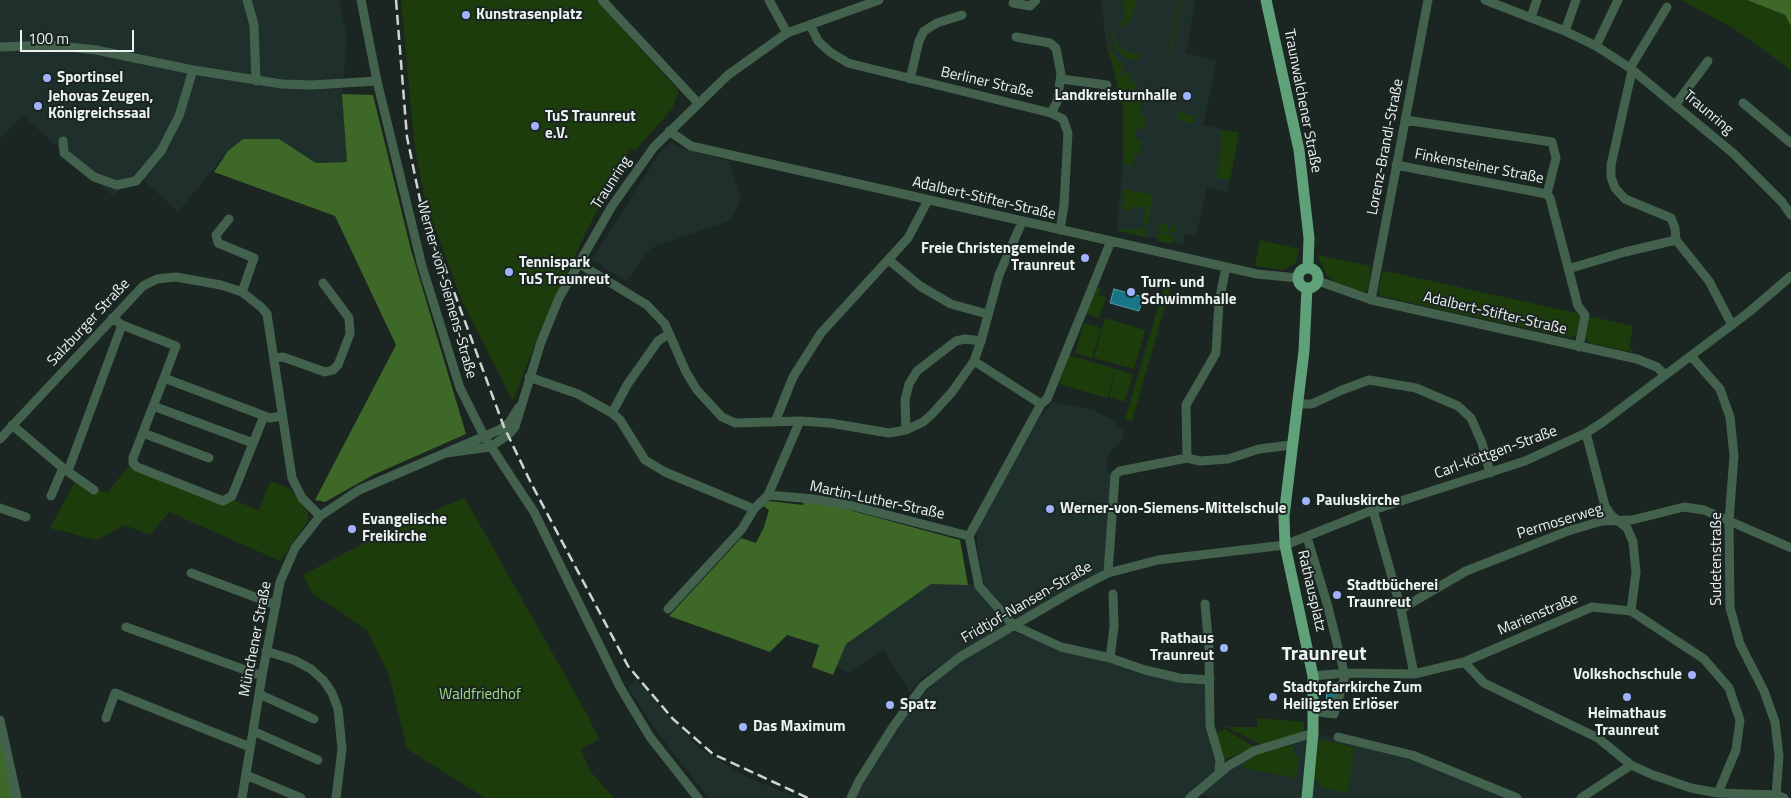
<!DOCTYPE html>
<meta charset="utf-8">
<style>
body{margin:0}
#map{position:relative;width:1791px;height:798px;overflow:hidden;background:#1b2522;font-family:"Titillium Web",sans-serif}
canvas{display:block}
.scale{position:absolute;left:20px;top:30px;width:114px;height:22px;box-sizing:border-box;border:2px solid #ebf2f0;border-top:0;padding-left:6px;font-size:15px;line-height:18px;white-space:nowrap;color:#ebf2f0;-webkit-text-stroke:4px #1b2522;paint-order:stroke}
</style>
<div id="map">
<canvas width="1791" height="798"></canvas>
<div class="scale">100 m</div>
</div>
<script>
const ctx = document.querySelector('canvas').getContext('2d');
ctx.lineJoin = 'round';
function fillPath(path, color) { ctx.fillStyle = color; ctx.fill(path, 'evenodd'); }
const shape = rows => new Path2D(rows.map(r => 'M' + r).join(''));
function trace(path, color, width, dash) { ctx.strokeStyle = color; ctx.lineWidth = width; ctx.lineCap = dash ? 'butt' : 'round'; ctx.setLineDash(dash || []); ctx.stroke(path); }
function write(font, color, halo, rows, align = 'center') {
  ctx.font = font + ' "Titillium Web",sans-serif'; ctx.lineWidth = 4; ctx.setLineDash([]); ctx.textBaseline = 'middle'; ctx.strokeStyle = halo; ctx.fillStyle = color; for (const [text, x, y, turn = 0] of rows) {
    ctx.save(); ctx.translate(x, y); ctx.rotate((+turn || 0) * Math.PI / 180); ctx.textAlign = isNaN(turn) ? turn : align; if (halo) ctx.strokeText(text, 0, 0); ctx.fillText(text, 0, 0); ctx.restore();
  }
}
const built = shape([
 [0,0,340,0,347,41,342,94,348,162,316,163,279,139,228,151,178,212,137,174,113,196,23,116,0,139],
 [1101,0,1195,0,1186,53,1217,61,1203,125,1239,133,1227,192,1207,187,1196,236,1185,234,1183,244,1117,231,1124,149,1123,109,1117,79,1107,50],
 [671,143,688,150,729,161,741,200,730,221,651,248,626,281,591,260,663,148],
 [1052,402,1093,410,1113,420,1123,431,1123,439,1109,453,1106,467,1112,479,1108,573,1013,625,983,581,977,543,977,527,1039,419],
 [953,582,977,585,1008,625,920,678,910,693,884,650,850,673,822,659,931,583],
 [1012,632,1092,655,1210,680,1210,707,1220,760,1228,765,1313,733,1412,755,1518,798,1215,798,1194,793,1193,796,1203,798,851,798,893,727,960,657],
 [636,679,699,748,744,776,798,798,709,798,659,734,628,688]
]);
const green = shape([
 [401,0,596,0,679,91,672,109,635,151,630,149,586,232,539,334,513,401,462,301,425,201,414,142],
 [1123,0,1137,0,1131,19,1123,27,1119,23,1125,20],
 [1179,0,1181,0,1171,53,1169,52],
 [1681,0,1747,0,1785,15,1791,26,1791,70,1736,30],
 [1115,28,1114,36,1117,45,1127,52,1139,54,1138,61,1125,58,1115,48,1111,36],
 [1107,43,1114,55,1122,63,1123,68,1118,75,1120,77,1124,72,1130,73,1129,81,1136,82,1134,92,1143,94,1139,116,1146,117,1144,129,1136,129,1135,139,1142,140,1140,155,1135,154,1132,166,1123,164,1123,109],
 [1178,111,1191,116,1195,114,1193,124,1177,119],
 [1222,130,1239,133,1230,180,1217,178],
 [1124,189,1153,195,1148,224,1143,224,1145,207,1132,207,1130,211,1122,209],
 [1160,223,1168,224,1167,231,1171,231,1172,225,1176,225,1174,234,1158,230],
 [1141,227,1147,230,1145,237,1119,231,1119,228,1134,230],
 [1159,232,1174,236,1172,244,1157,241],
 [1260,240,1299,249,1296,263,1284,270,1255,266],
 [1317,255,1371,266,1368,290,1364,292,1355,291,1335,283,1326,274],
 [1386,271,1576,313,1580,317,1576,335,1570,338,1381,296,1378,292,1382,273],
 [1095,287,1101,289,1099,295,1106,297,1099,318,1084,313],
 [1164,287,1170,289,1132,421,1125,419],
 [1593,317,1633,326,1629,349,1635,350,1632,352,1589,343,1585,337,1588,319],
 [1105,318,1145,330,1134,369,1094,358],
 [1084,323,1101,328,1092,358,1075,353],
 [1068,355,1133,374,1125,402,1109,397,1115,372,1107,398,1059,384],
 [129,466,222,502,231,499,259,510,270,481,289,488,308,512,308,521,280,561,169,512,150,535,125,525,97,540,50,528,75,481,107,493],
 [465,498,588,716,599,739,581,749,590,771,614,798,485,798,407,749,389,675,367,630,312,593,303,575,402,523],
 [1258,718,1304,722,1304,733,1262,745,1226,727,1257,727],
 [1224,729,1255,747,1223,760,1216,733],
 [1316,739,1354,747,1348,793,1322,788,1313,775],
 [1293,745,1295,756,1299,756,1296,778,1243,768,1243,764,1261,752]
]);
const forest = shape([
 [1747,0,1791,0,1791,26,1785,15],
 [342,94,373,95,411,250,466,434,373,475,325,502,315,500,396,345,335,216,214,172,228,151,243,139,279,139,316,163,347,162],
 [769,501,803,505,804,501,838,507,960,540,968,585,931,584,846,644,833,675,812,667,819,645,787,635,770,652,669,616,741,538,756,543,764,527,769,510,763,506],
 [0,735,14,798,0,798]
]);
const water = shape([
 [1114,289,1143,297,1139,311,1110,303,1114,289],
 [1341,682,1333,707,1326,706,1327,684,1341,682]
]);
const minor = shape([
 [247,0,254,25,256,81],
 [361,0,377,81,422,266,460,388,484,436,534,512,620,687,650,737,698,798],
 [602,0,698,103],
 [769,0,787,33],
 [1485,0,1565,31,1596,46,1630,68,1733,153,1782,202,1791,215],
 [1013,3,1030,6,1036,0],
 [1531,17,1537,0],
 [810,25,818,41,830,52,848,63,1051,113,1063,119,1068,133,1064,205,1060,230],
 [1565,31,1576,0],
 [1016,37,1050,43,1056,48,1061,74,1057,102,1051,113],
 [1596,46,1618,0],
 [0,47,50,45,96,50,193,70,282,84,312,85,377,81],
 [1630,68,1667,7],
 [1634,71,1631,75,1611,165,1611,177,1615,188,1625,199,1671,218,1675,228,1676,240],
 [910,79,919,41,924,31,937,23,962,15],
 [1061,79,1107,85],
 [1743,103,1791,143],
 [1676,104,1708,61],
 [1405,120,1552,142,1556,158,1547,194],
 [669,131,691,146,1257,274,1298,278],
 [63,141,64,153,94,177,117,185,136,181,161,151,179,116,193,70],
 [1396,165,1547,194,1550,198,1578,306,1585,315,1579,347],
 [229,219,216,235,218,243,254,258,242,292],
 [889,260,920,286,951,304,987,314],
 [578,263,647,305,665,324,686,372,697,390,722,417,735,423,800,421,830,423,889,433,906,430],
 [1568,269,1625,252,1676,240,1709,281,1732,325],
 [1318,281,1372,300,1637,359,1657,367,1665,375],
 [1371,300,1428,0],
 [112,318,122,325,176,346,164,378,270,418,282,416],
 [981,341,965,339,956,341,917,371,909,384,905,400,906,430,923,422,932,414,952,392,974,361,981,341,999,275,1022,222],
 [1691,356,1720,389,1730,417,1734,456,1729,521,1730,608,1740,644,1764,691,1775,722,1779,756,1776,795],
 [274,358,283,357,325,372,333,370,338,365,350,334,349,318,323,283],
 [974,361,1041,404],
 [529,377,578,394,612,413,620,420,645,460,665,472,754,509,768,495,813,499,853,506,969,536],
 [164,378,133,458,133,463,137,467,223,501,232,496,264,416],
 [1297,404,1312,404,1342,390,1369,380,1416,388,1458,406,1471,418,1482,443,1490,473],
 [153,406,253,443],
 [612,413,627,385,658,341,669,334],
 [775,422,793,377,821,333,908,238,928,200],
 [12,425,63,468,51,496],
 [143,433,209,458],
 [1586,433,1605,506,1611,515,1627,528,1633,542,1636,572,1631,611],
 [0,439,143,286,157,279,176,277,221,285,242,292,261,307,267,314,292,478,302,498,320,516],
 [446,453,490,447,508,435,515,427,541,342,559,298,612,206,654,147,728,75,787,33,879,0],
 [1187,458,1186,405,1216,353,1219,302,1226,267],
 [63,468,94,490],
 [68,471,122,325],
 [768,495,800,421],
 [0,508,26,517],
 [1373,510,1401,609,1414,674],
 [1307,537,1328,607,1345,676,1334,714,1313,711],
 [191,573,276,605],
 [1108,573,1115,475,1120,471,1187,458,1200,461,1228,459,1259,449,1291,445],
 [1113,594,1114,627,1110,658,1145,670,1179,678,1210,680],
 [1205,604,1209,648],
 [668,609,742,529,754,509],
 [1401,609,1466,571,1568,531,1602,521,1632,520,1684,507,1704,510,1791,548],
 [126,627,262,676],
 [266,651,294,660,311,669,324,681,332,693,338,709,342,749,336,798],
 [1209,651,1210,726,1220,760,1219,773],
 [1110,658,1061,647,1013,625,979,586,969,536,1041,404,1047,399,1111,241],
 [1464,662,1484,683,1598,738,1631,765,1653,775,1691,788,1718,793,1776,795,1784,798],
 [1313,676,1345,673,1414,674,1464,662,1592,607,1631,611,1704,659,1729,688,1740,720,1736,750,1718,793],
 [259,694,314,719],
 [106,718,115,693,250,747],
 [0,720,17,798],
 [253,731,318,760],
 [1338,737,1412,755,1517,798],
 [246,775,301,798],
 [242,798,262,676,280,582,295,548,320,516,359,490,499,430,509,423,519,407],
 [851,798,859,781,893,727,923,686,960,657,1073,591,1108,573,1158,560,1285,545,1373,510,1525,461,1586,433,1603,422,1749,312,1791,276],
 [1190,798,1228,766,1254,751,1313,733],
 [1581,798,1631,765]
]);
const major = shape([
 [1266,0,1299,150,1309,238,1308,268],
 '1298 278a10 10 0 1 1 20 0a10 10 0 1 1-20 0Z',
 [1307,798,1313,733,1313,676,1285,545,1284,516,1304,351,1307,288]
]);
const rail = shape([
 [396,0,407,137,420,200,504,427,531,483,628,666,673,719,713,754,808,798]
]);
const markers = [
 [466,15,5,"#a1b3fd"],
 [47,78,5,"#a1b3fd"],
 [1187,96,5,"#a1b3fd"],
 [38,106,5,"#a1b3fd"],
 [535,126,5,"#a1b3fd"],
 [1085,258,5,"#a1b3fd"],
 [509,272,5,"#a1b3fd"],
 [1131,292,5,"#a1b3fd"],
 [1306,501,5,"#a1b3fd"],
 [1050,509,5,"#a1b3fd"],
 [352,529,5,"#a1b3fd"],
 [1337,595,5,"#a1b3fd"],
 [1224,648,5,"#a1b3fd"],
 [1692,675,5,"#a1b3fd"],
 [1273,697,5,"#a1b3fd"],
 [1627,697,5,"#a1b3fd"],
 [890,705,5,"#a1b3fd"],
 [743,727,5,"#a1b3fd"]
];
const poiNames = [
 ["Kunstrasenplatz",476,15],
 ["Sportinsel",57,78],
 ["Landkreisturnhalle",1177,96,"right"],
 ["Jehovas Zeugen,",48,97],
 ["Königreichssaal",48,114],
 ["TuS Traunreut",545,117],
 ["e.V.",545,134],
 ["Freie Christengemeinde",1075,249,"right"],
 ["Traunreut",1075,266,"right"],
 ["Tennispark",519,263],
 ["TuS Traunreut",519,280],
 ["Turn- und",1141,283],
 ["Schwimmhalle",1141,300],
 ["Pauluskirche",1316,501],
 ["Werner-von-Siemens-Mittelschule",1060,509],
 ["Evangelische",362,520],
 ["Freikirche",362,537],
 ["Stadtbücherei",1347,586],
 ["Traunreut",1347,603],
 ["Rathaus",1214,639,"right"],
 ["Traunreut",1214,656,"right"],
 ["Volkshochschule",1682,675,"right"],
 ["Stadtpfarrkirche Zum",1283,688],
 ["Heiligsten Erlöser",1283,705],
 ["Spatz",900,705],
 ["Heimathaus",1627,714,"center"],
 ["Traunreut",1627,731,"center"],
 ["Das Maximum",753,727]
];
const streetNames = [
 ["Berliner Straße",987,83,13],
 ["Traunwalchener Straße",1302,101,79],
 ["Traunring",1708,113,40],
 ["Lorenz-Brandl-Straße",1386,147,-79],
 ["Finkensteiner Straße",1479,167,11],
 ["Traunring",612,183,-57],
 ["Adalbert-Stifter-Straße",984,199,13],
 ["Werner-von-Siemens-Straße",446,290,74],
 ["Adalbert-Stifter-Straße",1495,314,13],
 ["Salzburger Straße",89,323,-47],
 ["Carl-Köttgen-Straße",1496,453,-20],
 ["Martin-Luther-Straße",877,501,12],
 ["Permoserweg",1560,522,-17],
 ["Sudetenstraße",1717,559,-90],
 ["Rathausplatz",1311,591,77],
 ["Fridtjof-Nansen-Straße",1027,603,-30],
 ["Marienstraße",1538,615,-23],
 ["Münchener Straße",256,639,-79]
];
const parkNames = [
 ["Waldfriedhof",480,695]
];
const districtNames = [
 ["Traunreut",1324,655]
];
fillPath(built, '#1f302c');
fillPath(green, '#1d3c0b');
fillPath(forest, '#3d6827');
fillPath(water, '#197689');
trace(water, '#589ba8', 1);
trace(minor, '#43624e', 9);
trace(major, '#5fa179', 11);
trace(rail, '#cdd4d2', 2.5, [10, 5]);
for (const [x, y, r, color] of markers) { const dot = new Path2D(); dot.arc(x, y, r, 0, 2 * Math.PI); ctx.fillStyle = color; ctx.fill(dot); trace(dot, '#1b2522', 2); }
write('bold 15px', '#ebf2f0', '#1b2522', poiNames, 'left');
write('15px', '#ebf2f0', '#1b2522', streetNames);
write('15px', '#9edd82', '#1b2522', parkNames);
write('bold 20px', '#ebf2f0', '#1b2522', districtNames);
</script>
